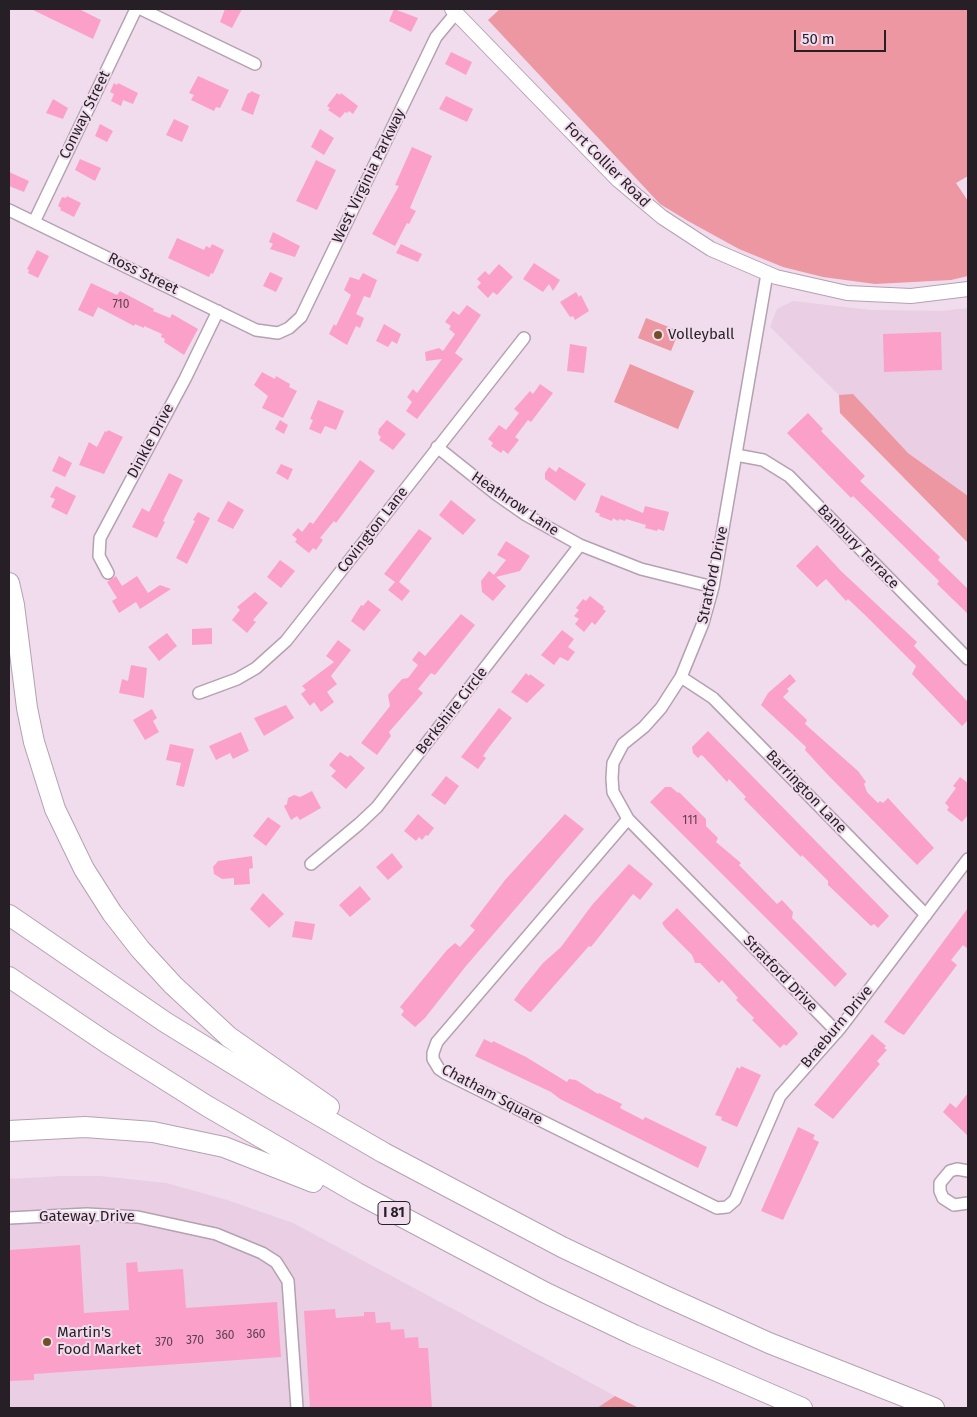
<!DOCTYPE html>
<style>
body{margin:0}
#map{position:relative;width:977px;height:1417px;overflow:hidden;background:#f0dced;font-family:"Fira Sans",sans-serif}
canvas{display:block}
.frame{position:absolute;inset:0;border:10px solid #261f25;pointer-events:none}
.scale{position:absolute;left:794px;top:30px;width:92px;height:22px;box-sizing:border-box;border:2px solid #261f25;border-top:0;padding-left:6px;font-size:15px;line-height:18px;white-space:nowrap;color:#261f25;-webkit-text-stroke:4px #f0dced;paint-order:stroke}
</style>
<div id="map">
<canvas width="977" height="1417"></canvas>
<div class="frame"></div>
<div class="scale">50 m</div>
</div>
<script>
const ctx = document.querySelector('canvas').getContext('2d');
ctx.lineJoin = 'round';
function fillPath(path, color) { ctx.fillStyle = color; ctx.fill(path, 'evenodd'); }
const shape = rows => new Path2D(rows.map(r => 'M' + r).join(''));
function trace(path, color, width, dash) { ctx.strokeStyle = color; ctx.lineWidth = width; ctx.lineCap = dash ? 'butt' : 'round'; ctx.setLineDash(dash || []); ctx.stroke(path); }
function write(font, color, halo, rows, align = 'center') {
  ctx.font = font + ' "Fira Sans",sans-serif'; ctx.lineWidth = 4; ctx.setLineDash([]); ctx.textBaseline = 'middle'; ctx.strokeStyle = halo; ctx.fillStyle = color; for (const [text, x, y, turn = 0] of rows) {
    ctx.save(); ctx.translate(x, y); ctx.rotate((+turn || 0) * Math.PI / 180); ctx.textAlign = isNaN(turn) ? turn : align; if (halo) ctx.strokeText(text, 0, 0); ctx.fillText(text, 0, 0); ctx.restore();
  }
}
const built = shape([
 [793,301,871,310,942,311,968,308,968,496,908,453,853,395,839,395,770,327,777,309],
 [62,1176,100,1176,166,1183,227,1200,293,1223,615,1396,597,1408,9,1408,9,1179]
]);
const green = shape([
 [500,9,968,9,968,176,956,183,968,201,968,276,951,280,875,284,823,277,783,267,739,249,688,221,660,204,488,20],
 [646,318,679,331,671,351,638,338],
 [630,364,694,391,678,429,614,402],
 [853,394,908,453,968,496,968,543,840,413,839,395],
 [615,1396,639,1408,597,1408]
]);
const building = shape([
 [31,9,79,9,101,20,93,39],
 [225,9,242,9,232,28,220,22],
 [394,9,418,18,411,32,389,21],
 [451,52,472,62,466,75,445,64],
 [198,76,229,90,220,108,216,107,214,111,191,100,194,95,189,93],
 [114,83,117,85,118,83,138,93,133,104,123,100,121,106,111,101,114,94,110,92],
 [251,91,260,95,253,115,241,110,248,93,250,93],
 [337,93,340,95,341,93,358,106,353,114,349,111,347,113,345,112,340,118,328,110,330,108,327,106],
 [446,96,473,109,467,122,439,109],
 [53,99,68,108,63,119,46,113],
 [174,119,189,126,182,142,166,135],
 [100,124,113,131,107,142,95,136],
 [320,129,334,138,324,155,311,147],
 [412,147,432,156,410,208,416,211,409,224,407,223,395,246,372,234,399,186,395,185],
 [80,159,101,168,95,181,75,170],
 [316,160,336,170,317,210,296,201],
 [9,172,29,181,24,192,9,186],
 [67,196,81,203,74,217,60,210,61,208,58,206,62,197,66,198],
 [273,232,300,246,295,257,270,249,273,244,269,242],
 [177,238,204,250,206,246,210,248,212,244,224,250,213,274,211,273,209,277,168,258],
 [401,244,422,254,418,262,396,253],
 [37,250,49,256,38,278,28,273,29,270,27,269],
 [534,263,560,280,553,291,549,284,543,292,523,279],
 [499,264,513,277,497,295,493,292,488,298,477,287,481,283,477,279,485,271,489,275],
 [270,272,283,278,276,292,263,286],
 [363,273,377,280,370,298,364,296,356,314,364,318,360,328,356,326,347,345,329,334,334,324,336,326,351,295,344,290,350,277,359,280],
 [91,283,117,295,120,291,154,309,153,311,170,318,172,314,198,329,184,355,164,342,165,339,161,337,162,334,144,326,144,328,135,324,134,326,98,307,93,317,78,310],
 [576,292,579,297,581,295,589,311,575,320,573,316,570,317,560,302],
 [467,305,481,315,455,353,463,359,417,419,406,411,412,402,407,397,413,389,417,393,442,359,426,361,425,352,439,348,443,351,455,334,449,329,451,326,445,322,453,311,459,315],
 [384,324,401,334,397,344,392,341,388,347,376,341],
 [941,332,942,370,884,372,883,334],
 [570,344,587,347,584,373,567,371],
 [262,372,275,379,276,376,290,384,289,387,297,391,283,418,262,408,268,396,254,385],
 [540,384,553,393,531,422,528,420,515,437,519,440,508,454,503,450,501,453,491,446,493,443,488,439,499,425,506,430,519,413,514,409,530,391,533,394],
 [318,400,344,411,336,430,325,426,321,434,309,429,313,420,310,419],
 [808,413,823,429,821,431,865,476,860,481,940,557,938,560,968,589,968,614,937,584,939,581,853,496,851,498,787,433],
 [280,420,288,425,284,434,275,429],
 [387,420,406,434,393,450,379,440,381,437,378,434,379,429],
 [108,430,123,437,104,474,79,465,89,442,97,447,105,431,107,432],
 [59,456,72,463,65,477,52,471],
 [360,460,375,471,336,523,334,521,320,538,323,540,316,550,313,548,309,553,295,542,297,539,292,535,298,528,302,532,310,522,313,524],
 [281,464,293,469,288,480,276,473],
 [549,467,556,472,559,467,586,484,575,501,545,479,545,473],
 [169,473,183,480,163,521,165,522,157,538,132,527,142,508,149,512],
 [56,486,76,496,67,515,51,507,55,499,50,497],
 [601,495,643,513,645,506,669,512,664,531,658,529,657,531,645,528,646,525,626,519,625,521,619,519,618,521,613,518,612,521,599,516,600,514,595,512],
 [451,500,476,520,463,535,439,515],
 [228,501,244,510,233,529,217,521],
 [198,512,210,518,187,564,176,558,195,521,193,520],
 [419,529,432,538,399,582,410,591,402,601,388,590,395,582,384,574],
 [506,541,530,556,520,571,496,577,506,586,493,601,482,592,481,581,489,571,494,575,506,560,497,555],
 [817,545,841,571,917,642,914,646,968,702,968,720,962,726,912,674,916,666,865,615,848,599,846,601,826,579,817,587,796,566],
 [280,560,295,571,281,588,267,577],
 [116,576,122,586,137,576,148,593,160,585,171,589,140,609,136,602,119,613,112,601,117,598,107,582],
 [255,592,268,603,253,620,256,622,247,633,232,620,240,610,237,607],
 [590,596,604,607,603,609,606,611,595,625,592,622,584,632,575,624,579,619,574,616,579,610,576,608,583,599,586,601],
 [368,600,381,610,364,631,351,621,361,605,363,606],
 [461,614,475,625,435,675,431,673,418,689,423,693,389,732,391,736,377,755,361,743,390,706,388,695,402,679,408,678,418,665,412,660,419,651,425,656],
 [212,628,212,644,192,645,192,629],
 [562,630,574,639,568,647,575,652,568,661,560,657,554,665,541,655],
 [167,633,177,646,159,661,148,647],
 [338,640,351,650,331,676,337,684,327,692,334,702,321,712,314,702,310,706,301,694,306,690,302,686,334,662,326,656],
 [131,665,147,668,144,698,119,693,122,679,128,681],
 [526,673,529,676,530,674,545,685,527,703,511,692],
 [790,674,796,681,787,689,789,691,783,697,807,720,805,724,858,771,866,782,864,784,867,792,878,803,880,801,883,803,888,798,934,848,917,865,827,774,805,750,806,747,761,705,768,693],
 [286,705,294,718,264,736,254,718],
 [499,708,512,718,490,746,483,756,486,758,478,769,461,757],
 [152,709,157,718,153,721,159,732,145,740,133,720],
 [708,731,889,916,878,928,874,924,871,926,828,885,828,881,802,855,801,857,744,799,746,797,729,779,727,782,703,756,701,755,698,758,693,753,692,747],
 [241,732,249,751,233,759,230,753,216,760,209,746],
 [170,744,194,749,184,787,176,785,181,763,166,760],
 [340,752,348,757,350,755,365,768,346,789,331,776,336,771,329,765],
 [446,776,459,786,445,805,431,795],
 [960,777,968,783,968,815,962,822,947,810,949,807,945,803,956,788,953,786],
 [665,787,671,787,678,793,679,792,706,819,706,826,718,838,716,842,741,863,739,865,777,904,782,900,793,912,792,918,847,974,835,987,650,802],
 [312,791,321,808,300,820,297,816,291,820,284,806,287,804,288,798,294,795,300,797],
 [418,814,434,828,428,836,426,835,422,840,419,837,416,841,404,831],
 [565,814,584,829,466,966,425,1018,415,1027,401,1015,404,1011,400,1007,447,950,455,943,460,947,475,930,470,926,505,880],
 [268,817,281,826,266,846,253,836],
 [392,853,403,867,388,880,376,867],
 [252,856,253,868,249,869,250,884,234,885,234,878,222,879,214,874,213,867,218,861],
 [629,864,653,884,640,900,633,894,591,947,589,946,531,1012,528,1011,514,1000,521,990,543,963,561,947,592,905],
 [360,886,371,899,350,917,339,905],
 [263,893,284,914,269,928,250,909],
 [677,908,797,1032,798,1034,786,1046,784,1044,780,1048,752,1020,754,1018,736,1000,738,998,722,980,719,983,700,963,695,963,692,955,665,928,662,923],
 [968,908,968,949,963,945,951,960,957,965,904,1035,898,1032,884,1022],
 [295,921,315,924,312,940,292,937],
 [872,1034,886,1046,884,1048,887,1050,877,1061,880,1064,833,1119,814,1105],
 [484,1039,492,1043,493,1041,526,1057,567,1082,569,1079,576,1080,598,1094,599,1093,622,1104,620,1108,643,1120,645,1117,707,1147,698,1168,560,1099,551,1092,477,1057,475,1056],
 [741,1066,761,1075,737,1127,721,1120,722,1117,715,1115,737,1067,740,1069],
 [968,1093,968,1136,943,1112,950,1103,956,1108],
 [798,1127,815,1135,813,1139,819,1142,783,1220,761,1211],
 [80,1245,84,1313,129,1310,126,1263,137,1262,138,1272,183,1269,186,1308,277,1302,281,1357,34,1374,34,1380,9,1381,9,1250],
 [335,1309,336,1318,364,1316,364,1312,375,1312,376,1323,390,1322,391,1330,404,1329,405,1338,418,1337,419,1348,428,1348,432,1408,310,1408,304,1311]
]);
const minor = shape([
 [141,9,255,64],
 [9,210,256,330,278,333,289,328,301,317,436,37,456,13],
 [34,222,136,9],
 [767,274,713,587,703,623,681,677,661,708,644,727,623,744,613,763,612,778,613,792,628,819,837,1032],
 [437,447,496,494,526,515,580,545,641,569,713,587],
 [736,455,763,460,789,476,968,659],
 [108,573,99,556,100,538,185,379,218,311],
 [681,677,713,698,926,915],
 [199,693,237,679,256,668,286,641,524,338],
 [628,819,437,1042,433,1053,433,1059,439,1069,445,1073,717,1208,727,1207,735,1200,780,1096,841,1027,968,859],
 [311,864,359,824,377,807,580,545],
 [968,1171,957,1169,950,1171,940,1183,940,1191,943,1198,954,1205,968,1203],
 [9,1218,87,1214,138,1217,216,1234,262,1253,276,1262,288,1281,297,1408]
]);
const tertiary = shape([
 [452,9,618,180,662,217,711,249,776,277,847,293,911,296,968,289]
]);
const motorway = shape([
 [9,583,14,605,27,708,34,742,55,809,84,869,112,913,140,949,173,985,229,1037,329,1107],
 [9,915,165,1022,272,1088,384,1153,562,1247,665,1296,769,1343,934,1408],
 [9,977,107,1043,207,1106,357,1193,546,1293,634,1335,802,1408],
 [9,1131,85,1127,153,1132,224,1147,313,1182]
]);
const markers = [
 [658,335,5,"#705026"],
 [47,1342,5,"#705026"]
];
const numberNames = [
 ["710",121,305],
 ["111",690,821],
 ["360",256,1335],
 ["360",225,1336],
 ["370",195,1341],
 ["370",164,1343]
];
const shields = [
 [394,1213,32]
];
const shieldNames = [
 ["I 81",394,1213]
];
const streetNames = [
 ["Conway Street",85,115,-64],
 ["Fort Collier Road",607,165,45],
 ["West Virginia Parkway",369,176,-64],
 ["Ross Street",143,274,26],
 ["Dinkle Drive",151,441,-62],
 ["Heathrow Lane",515,504,34],
 ["Covington Lane",373,530,-52],
 ["Banbury Terrace",858,547,46],
 ["Stratford Drive",713,575,-78],
 ["Berkshire Circle",452,711,-52],
 ["Barrington Lane",806,792,46],
 ["Stratford Drive",780,974,46],
 ["Braeburn Drive",837,1027,-50],
 ["Chatham Square",492,1095,28],
 ["Gateway Drive",87,1217]
];
const poiNames = [
 ["Volleyball",668,335],
 ["Martin's",57,1333],
 ["Food Market",57,1350]
];
fillPath(built, '#e9cee4');
fillPath(green, '#ec97a1');
fillPath(building, '#fba1c9');
trace(minor, '#b4a1b1', 14);
trace(tertiary, '#b4a1b1', 16);
trace(motorway, '#b4a1b1', 22);
trace(minor, '#fff', 11);
trace(tertiary, '#fff', 14);
trace(motorway, '#fff', 20);
for (const [x, y, r, color] of markers) { const dot = new Path2D(); dot.arc(x, y, r, 0, 2 * Math.PI); ctx.fillStyle = color; ctx.fill(dot); trace(dot, '#f0dced', 2); }
write('12px', '#5b404e', null, numberNames);
for (const [x, y, w] of shields) { const box = new Path2D(); box.roundRect(x - w / 2, y - 11.5, w, 23, 4); ctx.fillStyle = '#f0dced'; ctx.fill(box); trace(box, '#261f25', 1); }
write('bold 14px', '#261f25', null, shieldNames);
write('15px', '#261f25', '#f0dced', streetNames);
write('15px', '#261f25', '#f0dced', poiNames, 'left');
</script>
